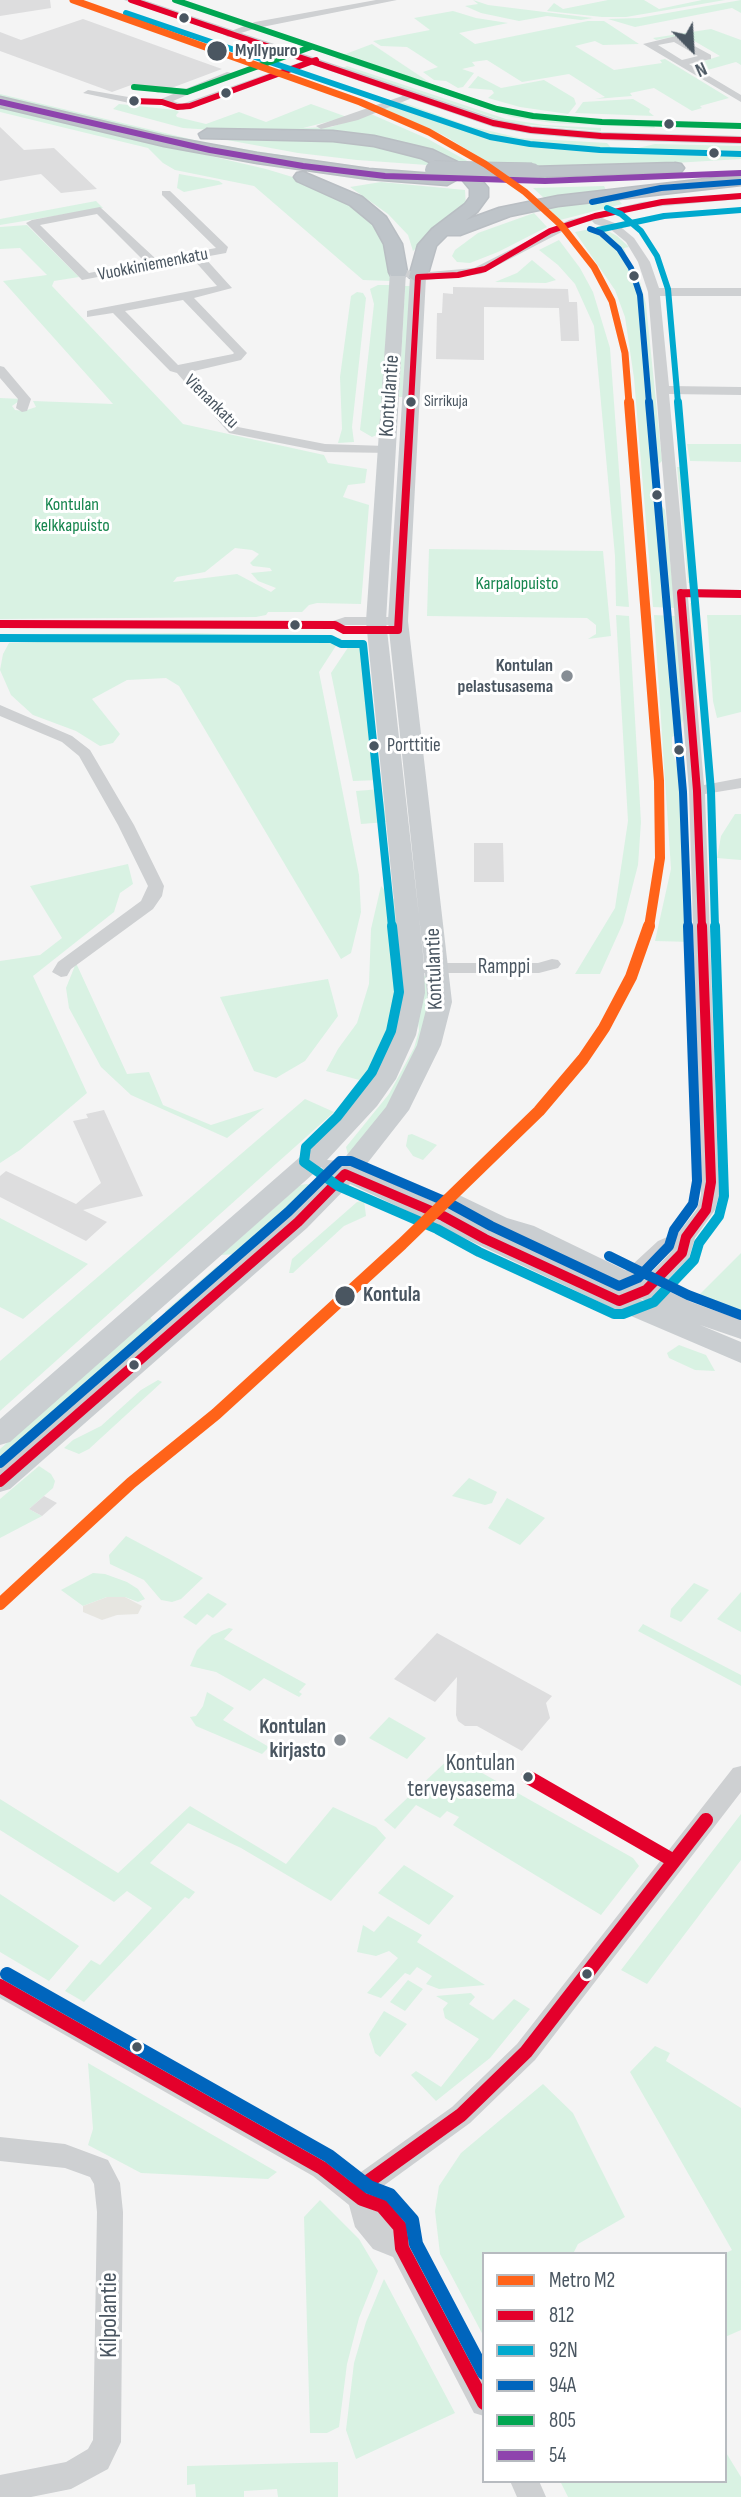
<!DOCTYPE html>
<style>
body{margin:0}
#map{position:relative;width:741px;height:2497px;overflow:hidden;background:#f4f4f4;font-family:"Sofia Sans Condensed",sans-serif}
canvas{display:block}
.legend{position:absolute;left:482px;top:2252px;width:245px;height:231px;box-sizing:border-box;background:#fff;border:2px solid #b7bbc0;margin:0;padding:9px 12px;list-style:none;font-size:21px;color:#4a5661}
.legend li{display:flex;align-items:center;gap:14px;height:35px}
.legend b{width:35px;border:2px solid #b7bbc0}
.north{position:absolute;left:657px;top:14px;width:70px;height:70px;-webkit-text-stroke:5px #fff;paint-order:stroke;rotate:156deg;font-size:19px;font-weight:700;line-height:28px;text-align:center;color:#4a5661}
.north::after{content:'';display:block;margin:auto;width:24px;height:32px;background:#4a5661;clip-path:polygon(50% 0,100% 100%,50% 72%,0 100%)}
</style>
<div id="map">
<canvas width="741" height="2497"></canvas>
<ul class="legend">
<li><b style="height:9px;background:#ff6319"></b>Metro M2</li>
<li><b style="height:9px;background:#e4002b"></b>812</li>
<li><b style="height:9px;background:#00a9ce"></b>92N</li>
<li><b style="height:9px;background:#0065bd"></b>94A</li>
<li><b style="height:9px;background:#00a651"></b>805</li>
<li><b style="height:9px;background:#8e44ad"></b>54</li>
</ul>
<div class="north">N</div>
</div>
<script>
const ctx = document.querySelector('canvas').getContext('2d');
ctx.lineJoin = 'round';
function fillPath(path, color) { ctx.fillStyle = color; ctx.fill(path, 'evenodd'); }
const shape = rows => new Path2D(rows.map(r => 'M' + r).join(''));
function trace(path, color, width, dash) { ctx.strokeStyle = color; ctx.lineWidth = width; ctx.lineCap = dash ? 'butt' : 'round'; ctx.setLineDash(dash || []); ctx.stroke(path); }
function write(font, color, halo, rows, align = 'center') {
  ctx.font = font + ' "Sofia Sans Condensed",sans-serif'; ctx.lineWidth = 6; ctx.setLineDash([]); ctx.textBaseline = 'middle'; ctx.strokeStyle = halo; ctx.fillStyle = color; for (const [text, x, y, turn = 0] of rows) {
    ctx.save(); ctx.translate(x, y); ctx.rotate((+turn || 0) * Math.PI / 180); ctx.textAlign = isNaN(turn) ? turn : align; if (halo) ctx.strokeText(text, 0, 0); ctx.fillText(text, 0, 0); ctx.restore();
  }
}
const green = shape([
 [473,0,488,5,593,18,581,20,547,16,519,21,481,13,465,6,478,4],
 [608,0,644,0,659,9,702,0,725,0,626,17,602,17,547,11,554,3,563,9],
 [741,0,741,13,732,8,635,27,608,19,639,18],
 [453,11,476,18,508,23,459,33,475,44,588,21,604,21,639,44,603,45,595,41,575,46,614,70,662,63,660,60,665,59,729,98,700,106,702,108,692,111,654,88,630,93,632,96,595,99,605,97,569,74,522,82,487,60,472,62,475,66,462,69,474,73,463,87,458,88,446,81,434,80,423,72,438,67,407,47,381,46,373,41,430,30,414,18],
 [711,29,741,40,741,65,736,62,704,71,694,64,720,56,684,35,656,40,653,38],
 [372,44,432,84,488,104,530,115,653,123,655,128,553,123,512,117,335,58],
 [347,66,506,119,544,125,601,128,601,131,510,123,342,68],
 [478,76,501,88,544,80,574,98,576,104,568,114,520,107,488,98,494,93,492,90,468,88],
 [0,94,207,143,354,167,341,168,215,148,0,98],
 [633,99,650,109,649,112,654,116,575,113,583,102],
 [402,102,469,126,520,138,607,143,614,151,621,152,655,144,741,146,741,159,590,168,498,168,443,135,385,109],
 [119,104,175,110,179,112,176,115,177,117,206,124,239,112,266,122,311,104,347,117,303,128,331,127,371,114,428,139,478,167,464,167,404,143,183,128,113,109],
 [0,107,266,169,309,182,355,205,382,233,390,260,390,281,363,280,254,186,175,170,163,163,148,148,0,112],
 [216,138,348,140,442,162,427,165,357,160,298,153],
 [179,174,219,181,223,184,184,192,177,188],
 [381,182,465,190,466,207,413,251,408,235,388,214,350,187],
 [604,186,607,192,545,199,533,188],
 [616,197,622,204,560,220,546,206],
 [96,201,103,208,0,225,0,219],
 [534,213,547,227,498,252,470,263,457,262,452,256,455,250,478,233],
 [27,225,79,277,54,281,52,286,183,424,324,455,328,463,367,469,365,483,348,485,343,497,369,505,361,604,317,603,309,605,302,612,268,612,266,615,256,617,0,619,0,398,22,399,12,406,15,410,24,411,36,407,33,401,113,404,3,281,47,275,20,248,0,249,0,227],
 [235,548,252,550,259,554,250,563,253,566,270,568,272,571,251,573,258,581,276,588,271,592,237,574,173,582,177,577,205,572],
 [601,227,617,236,629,247,624,248,634,276,640,282,646,304,662,461,658,465,654,497,665,510,675,608,653,607,634,378,625,317,615,290,575,232],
 [559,240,580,268,593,292,610,348,629,607,616,606,615,556,594,326,575,284,558,265,539,250],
 [532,260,556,280,546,283,495,282,517,273],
 [378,285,390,285,379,434,372,437,360,430,374,304,370,289],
 [405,286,410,286,404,397,399,397],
 [357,292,363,293,366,298,352,427,354,442,338,443,342,429,340,377,351,296],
 [687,444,741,444,741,462,690,461],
 [677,467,682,467,694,583,688,583],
 [429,549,603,551,611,636,588,639,596,634,596,625,587,618,427,616],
 [690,603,696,603,707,726,697,690],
 [616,615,629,616,641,822,638,865,623,923,600,974,575,974,615,908,628,821],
 [654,615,675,616,684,717,679,733,672,737,672,750,680,775,686,782,692,942,655,941,671,869],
 [707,615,741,615,741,712,717,718,713,701],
 [195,633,341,638,319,672,359,875,361,912,351,953,341,959,179,686,166,678,127,680,92,699,120,734,113,743,100,746,76,731,33,715,11,695,0,670,3,654,9,643,37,642,46,634],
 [349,646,366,647,380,780,353,781,331,673],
 [381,789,387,822,361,824,356,791],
 [735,814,741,814,741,860,717,858,721,836],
 [128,864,133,884,120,893,114,912,33,976,87,1093,20,1150,0,1163,0,961,40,955,62,938,30,886],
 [381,886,396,901,402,982,398,1011,382,1052,363,1081,326,1071,338,1049,357,1023,369,984,371,929],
 [76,963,127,1074,149,1072,163,1105,211,1125,264,1108,227,1138,131,1095,101,1067,69,1008,66,988],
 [426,975,430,996,424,1030,396,1097,348,1155,346,1147,389,1094,414,1048,419,1031,417,1011,423,977],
 [328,979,338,1016,305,1061,276,1078,254,1071,220,997],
 [305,1099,334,1112,0,1411,0,1361],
 [412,1134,437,1145,423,1160,413,1156,406,1146,408,1135],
 [307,1184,320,1188,245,1258,235,1254,221,1255,300,1185],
 [364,1200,366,1216,344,1226,293,1273,289,1273,292,1259,357,1202],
 [0,1218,88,1264,23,1319,0,1307],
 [741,1253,741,1312,714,1306,696,1298],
 [230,1263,236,1265,170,1323,167,1320,165,1311,217,1266],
 [150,1317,159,1331,0,1469,0,1449],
 [679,1345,706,1355,715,1371,695,1370,669,1358,667,1353],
 [158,1380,162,1382,89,1449,79,1454,64,1448,73,1440,101,1426,141,1390],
 [39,1466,51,1474,55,1481,53,1488,29,1509,42,1516,0,1538,0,1499],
 [469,1478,497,1492,492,1503,485,1505,452,1496],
 [507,1498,545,1518,520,1545,488,1528],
 [126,1536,169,1559,203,1578,181,1599,172,1602,161,1600,144,1580,110,1564,109,1555],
 [93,1573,105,1574,127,1582,138,1589,145,1599,138,1602,125,1597,107,1597,83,1606,61,1590],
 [694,1583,709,1590,681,1622,670,1617,671,1609],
 [741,1592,741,1632,717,1619],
 [208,1593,227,1604,213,1618,207,1614,196,1625,183,1617],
 [643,1624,741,1675,741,1686,638,1631],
 [229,1628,233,1629,224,1639,306,1684,299,1692,302,1694,299,1697,264,1678,250,1691,216,1672,190,1666,197,1650,212,1635],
 [207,1692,234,1708,223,1720,269,1747,262,1754,196,1726,190,1717,196,1716,203,1706],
 [389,1717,426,1738,407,1759,369,1738],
 [452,1756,633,1858,639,1866,601,1915,453,1825,459,1817,447,1811,440,1818,416,1805,395,1829,384,1820],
 [0,1799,118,1873,190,1806,286,1864,333,1807,376,1827,386,1838,331,1901,241,1848,188,1823,150,1863,195,1892,189,1899,185,1897,84,2002,65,1991,91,1960,100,1965,152,1908,127,1891,114,1902,0,1830],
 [741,1814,741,1860,647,1984,621,1970],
 [404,1865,454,1896,429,1925,378,1893],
 [0,1894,79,1946,49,1981,0,1952],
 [388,1916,422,1935,417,1942,485,1985,439,1989,426,1984,432,1976,417,1967,410,1975,405,1973,381,1998,367,1993,398,1958,389,1951,376,1956,357,1952,363,1925,374,1932],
 [408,1980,423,1989,405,2011,390,2002],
 [471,1993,475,1997,469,2004,493,2020,514,1999,530,2009,490,2058,436,2101,411,2075,416,2071,441,2087,479,2039,445,2018,443,2009,448,2003,436,1996],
 [384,2011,407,2024,380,2057,375,2053,369,2034],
 [655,2046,670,2053,666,2061,741,2108,741,2330,725,2337,724,2254,732,2250,630,2072],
 [88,2063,277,2172,268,2179,141,2173,88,2145,93,2129],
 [543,2084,573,2113,625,2217,578,2244,573,2254,484,2254,484,2337,440,2254,435,2211,439,2186,461,2153],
 [320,2200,359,2239,378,2271,359,2318,347,2364,339,2427,327,2433,310,2433,304,2217],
 [384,2279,455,2413,356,2459,346,2430,354,2363,366,2322],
 [725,2451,741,2477,741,2497,568,2497,560,2481,725,2481],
 [338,2462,338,2497,278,2497,277,2489,244,2491,244,2497,196,2497,195,2484,187,2485,187,2466]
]);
const sand = shape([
 [107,1597,125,1597,142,1606,138,1614,117,1615,102,1620,83,1612,83,1606]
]);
const building = shape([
 [0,0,50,0,51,8,0,16],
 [83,19,194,59,222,69,158,93,134,84,112,92,0,51,0,32,21,40],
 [0,127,24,150,54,148,97,189,61,193,41,174,0,181],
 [453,287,568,289,569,302,577,302,579,341,561,341,559,308,484,307,484,360,436,359,437,313,442,313,443,293,453,294],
 [474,843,503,843,504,882,474,882],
 [104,1110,143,1196,83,1210,107,1222,86,1241,0,1197,0,1176,6,1171,76,1204,101,1183,73,1121,88,1118,86,1114],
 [44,1496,57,1503,42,1516,29,1509],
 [437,1633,552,1696,546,1703,550,1718,522,1751,477,1726,465,1726,458,1721,456,1715,457,1677,435,1702,394,1679]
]);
const minor = shape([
 [376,0,397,0,257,28,228,37,223,34,255,22,376,0],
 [676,36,711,55,711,59,689,64,741,95,741,102,643,44,676,36],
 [674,42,698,56,682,60,658,45,674,42],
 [312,58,321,60,183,110,162,105,134,104,83,93,88,90,134,98,161,99,227,72,236,74,173,101,182,104,312,58],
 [408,94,417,96,358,120,321,129,316,126,408,94],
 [162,191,170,191,228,247,226,253,204,257,232,288,194,298,247,353,241,360,190,372,238,427,325,444,386,446,393,450,391,453,325,452,229,433,177,373,170,371,113,313,87,317,87,311,91,310,217,286,193,259,82,280,26,223,32,220,100,207,156,259,216,248,162,195,162,191],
 [97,214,145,262,89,273,40,225,97,214],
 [183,300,234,353,233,354,178,365,125,311,183,300],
 [741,193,741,199,642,208,602,218,617,224,634,238,650,262,659,288,741,288,741,296,660,296,669,386,741,387,741,395,669,394,687,589,741,590,741,598,688,597,704,785,741,778,741,788,705,794,719,1195,715,1210,695,1238,689,1258,653,1295,632,1303,622,1302,615,1300,612,1295,620,1276,658,1241,679,1232,697,1209,701,1195,689,791,648,292,638,262,626,242,609,228,595,224,592,221,577,224,481,274,418,281,392,272,398,268,418,273,474,268,569,220,642,202,741,193],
 [673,1250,639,1285,635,1287,636,1284,673,1250],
 [0,366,4,367,31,399,27,411,22,412,16,408,18,399,0,378,0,366],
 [345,617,398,617,405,621,398,625,347,625,335,629,0,628,0,620,333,621,345,617],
 [0,705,72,736,90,750,134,825,164,886,162,896,153,909,71,969,67,976,61,977,52,972,58,962,141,901,148,886,118,825,79,756,62,742,0,716,0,705],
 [552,959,558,960,561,964,558,968,539,973,424,973,415,968,424,963,538,963,552,959],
 [741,1766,741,1792,535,2060,470,2123,375,2192,391,2197,409,2218,415,2246,484,2375,484,2416,474,2413,393,2257,373,2249,355,2227,349,2205,313,2176,0,1998,0,1975,288,2135,331,2160,354,2177,452,2107,517,2044,733,1768,741,1766],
 [0,2137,65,2144,108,2160,120,2183,123,2212,121,2442,108,2469,71,2489,31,2497,0,2497,0,2475,66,2462,88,2449,93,2440,97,2212,94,2184,90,2177,65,2168,0,2161,0,2137],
 [510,2481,539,2481,546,2497,517,2497,510,2481]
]);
const major = shape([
 [124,0,144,0,496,119,531,126,601,132,741,136,741,144,601,140,531,134,493,127,124,0],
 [398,267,406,272,386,621,424,961,425,993,416,1035,396,1079,377,1106,327,1160,342,1161,386,1107,417,1045,428,1002,388,621,410,277,418,272,426,277,408,621,452,1002,441,1045,409,1110,362,1170,439,1204,437,1201,441,1195,450,1193,459,1195,507,1218,534,1226,691,1302,741,1320,741,1339,700,1325,741,1342,741,1363,610,1307,350,1184,307,1228,10,1489,0,1492,0,1466,289,1216,329,1175,321,1167,10,1442,0,1445,0,1419,308,1150,373,1077,392,1035,401,993,400,961,366,621,390,272,398,267],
 [490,1230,516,1238,652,1304,628,1295,490,1230]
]);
const highway = shape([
 [0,97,164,136,257,153,369,169,447,175,456,180,447,185,369,179,257,163,164,146,0,107,0,97],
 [207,129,333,131,374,136,433,150,472,169,488,188,488,197,477,212,466,220,499,208,558,196,741,175,741,185,558,206,510,216,460,235,447,235,436,246,427,277,418,283,409,277,418,245,432,229,465,204,470,197,470,189,460,177,421,158,374,146,333,141,201,138,199,134,207,129],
 [675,163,681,164,684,168,681,172,532,177,523,172,532,167,675,163],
 [303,172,362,197,386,217,402,244,407,272,405,276,391,276,389,272,384,244,373,224,350,205,297,181,294,177,297,173,303,172]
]);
const highwayBridge = shape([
 [434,170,532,172]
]);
const bus1Far3 = shape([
 [131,0,493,123,531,130,601,136,741,140],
 [134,101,162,102,177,107,190,106,316,60],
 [411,403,418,277,458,275,485,269,550,231,595,216,662,202,741,196]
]);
const bus1Far2 = shape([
 [681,593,741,594],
 [681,593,697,791,702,927],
 [0,624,335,625,344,630,398,630,411,402]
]);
const bus1Far1 = shape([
 [0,1482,298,1222,345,1174,443,1216,485,1239,619,1301,646,1290,682,1253,686,1237,706,1210,711,1182,702,926]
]);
const bus1 = shape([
 [528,1777,674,1861],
 [0,1986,322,2168,362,2199,382,2206,400,2227,402,2248,484,2403],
 [355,2191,461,2115,526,2052,706,1820]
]);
const bus2Far2 = shape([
 [126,13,490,137,530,144,600,150,741,154],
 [607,208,621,214,641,231,657,256,668,289,678,403],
 [598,230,664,216,741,210]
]);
const bus2Far1 = shape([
 [678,402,711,791,715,927],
 [0,638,331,639,341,644,363,644,392,927]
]);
const bus2 = shape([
 [392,926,399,992,391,1031,372,1072,337,1117,306,1147,304,1162,338,1186,437,1229,479,1252,614,1314,623,1314,654,1302,694,1260,699,1243,719,1216,724,1196,715,926]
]);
const bus3Far3 = shape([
 [592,202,661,188,740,182],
 [590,229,601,233,619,249,631,268,640,295,649,403]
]);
const bus3Far2 = shape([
 [649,402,683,792,688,927]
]);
const bus3Far1 = shape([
 [609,1256,688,1295,741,1315],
 [0,1463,288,1212,340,1161,351,1161,449,1203,491,1226,619,1286,638,1278,669,1246,674,1230,693,1204,697,1181,688,926]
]);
const bus3 = shape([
 [7,1974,329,2156,369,2187,390,2195,412,2220,416,2244,484,2373]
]);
const bus4 = shape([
 [175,0,497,109,533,116,602,122,741,126],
 [134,87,187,92,311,47]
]);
const bus5 = shape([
 [0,102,210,150,303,166,385,176,545,181,741,173]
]);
const metro1Far2 = shape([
 [73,0,360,102,429,132,485,164,525,192,561,225,594,267,612,301,625,353,629,403]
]);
const metro1Far1 = shape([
 [629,402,659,781,660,858,649,927]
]);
const metro1 = shape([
 [0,1604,131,1483,216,1414,402,1244,539,1111,583,1059,604,1028,631,977,649,926]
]);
const markers = [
 [184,18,6,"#4a5661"],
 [217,51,11,"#4a5661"],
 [226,93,6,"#4a5661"],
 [134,101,6,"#4a5661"],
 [669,124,6,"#4a5661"],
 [714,153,6,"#4a5661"],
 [634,276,6,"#4a5661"],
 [411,402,6,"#4a5661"],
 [657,495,6,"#4a5661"],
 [295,625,6,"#4a5661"],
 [567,676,7,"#868d94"],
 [374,746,6,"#4a5661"],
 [679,750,6,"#4a5661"],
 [345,1296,11,"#4a5661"],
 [134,1365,6,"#4a5661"],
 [340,1740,7,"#868d94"],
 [528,1777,6,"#4a5661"],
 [587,1974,6,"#4a5661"],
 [137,2047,6,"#4a5661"]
];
const farBusnames = [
 ["Sirrikuja",424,402]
];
const farStopnames = [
 ["Myllypuro",235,51]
];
const farStreetnames = [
 ["Vuokkiniemenkatu",153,265,-11],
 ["Vienankatu",211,402,45]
];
const farParknames = [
 ["Kontulan",72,505],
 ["kelkkapuisto",72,526],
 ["Karpalopuisto",517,584]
];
const farPoinames = [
 ["Kontulan",553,666],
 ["pelastusasema",553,687]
];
const busNames = [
 ["Porttitie",387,746]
];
const streetNames = [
 ["Kontulantie",390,396,-86],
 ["Ramppi",504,968],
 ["Kontulantie",435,969,-92]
];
const stopNames = [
 ["Kontula",363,1296]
];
const poiNames = [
 ["Kontulan",326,1728],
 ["kirjasto",326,1752]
];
const nearBusnames = [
 ["Kontulan",515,1764],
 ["terveysasema",515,1790]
];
const nearStreetnames = [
 ["Kilpolantie",110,2315,-90]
];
fillPath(green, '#d9f2e3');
fillPath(sand, '#e7e6e1');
fillPath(building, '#ddddde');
trace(highway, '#b9bec3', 3);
fillPath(minor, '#ced0d2');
fillPath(major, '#caced1');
fillPath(highway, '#bec4c9');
trace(highwayBridge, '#b9bec3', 19, []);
trace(highwayBridge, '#bec4c9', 18);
trace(bus1Far3, '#e4002b', 6);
trace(bus1Far2, '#e4002b', 8);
trace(bus1Far1, '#e4002b', 10);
trace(bus1, '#e4002b', 14);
trace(bus2Far2, '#00a9ce', 6);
trace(bus2Far1, '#00a9ce', 8);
trace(bus2, '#00a9ce', 10);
trace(bus3Far3, '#0065bd', 6);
trace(bus3Far2, '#0065bd', 8);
trace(bus3Far1, '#0065bd', 10);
trace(bus3, '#0065bd', 14);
trace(bus4, '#00a651', 6);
trace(bus5, '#8e44ad', 6);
trace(metro1Far2, '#ff6319', 7);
trace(metro1Far1, '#ff6319', 10);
trace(metro1, '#ff6319', 12);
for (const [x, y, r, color] of markers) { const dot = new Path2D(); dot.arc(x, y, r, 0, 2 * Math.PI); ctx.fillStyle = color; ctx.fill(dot); trace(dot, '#fff', 2.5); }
write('16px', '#4a5661', '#fff', farBusnames, 'left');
write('bold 18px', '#4a5661', '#fff', farStopnames, 'left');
write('18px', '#4a5661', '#fff', farStreetnames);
write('18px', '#17864f', '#fff', farParknames);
write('bold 18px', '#4a5661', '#fff', farPoinames, 'right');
write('19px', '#4a5661', '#fff', busNames, 'left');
write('21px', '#4a5661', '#fff', streetNames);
write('bold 21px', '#4a5661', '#fff', stopNames, 'left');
write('bold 21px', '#4a5661', '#fff', poiNames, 'right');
write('23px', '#4a5661', '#fff', nearBusnames, 'right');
write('24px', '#4a5661', '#fff', nearStreetnames);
</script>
